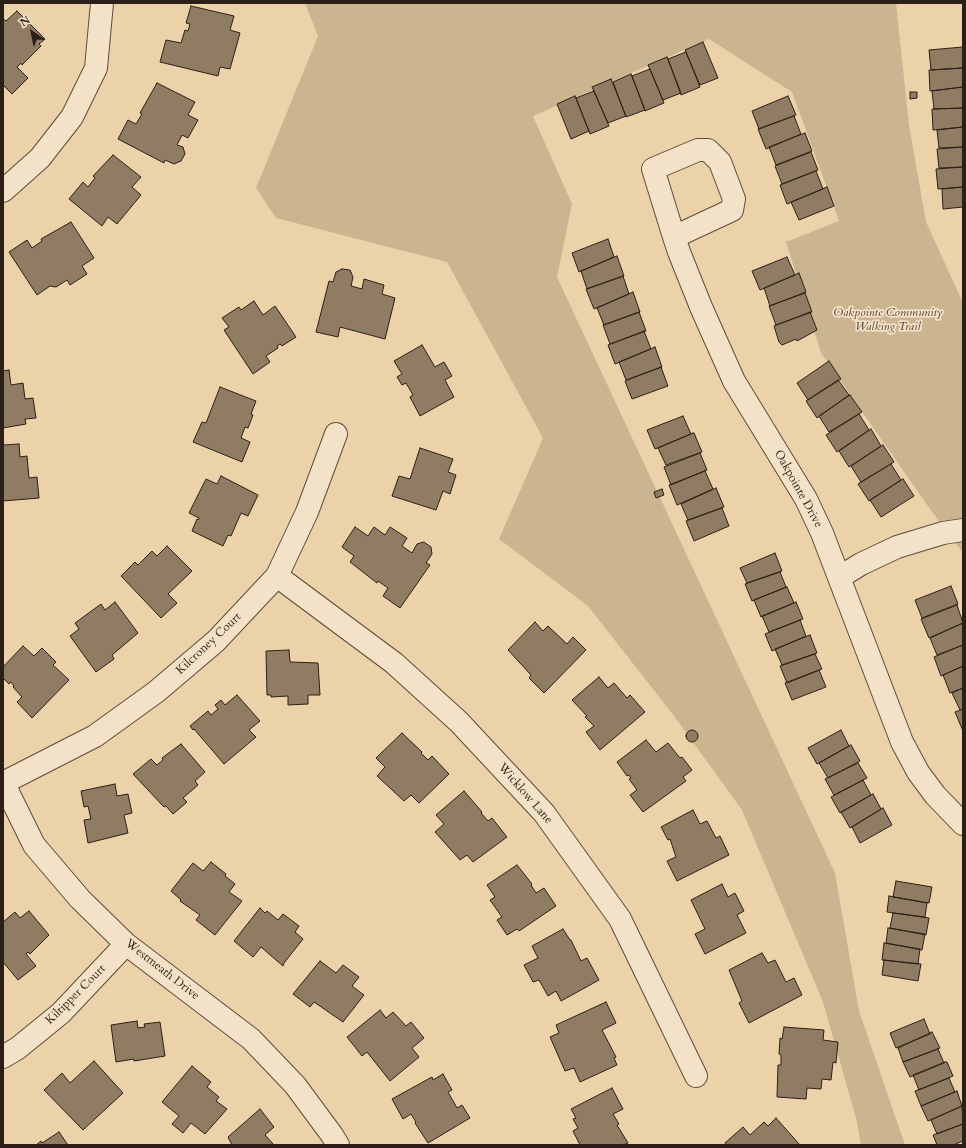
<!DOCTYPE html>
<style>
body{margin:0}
#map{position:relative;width:966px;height:1148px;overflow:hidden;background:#ecd2a9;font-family:Cardo,serif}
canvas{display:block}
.frame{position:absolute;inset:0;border:4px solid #2c1f18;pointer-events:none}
.north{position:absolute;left:12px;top:12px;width:40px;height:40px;-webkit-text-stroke:3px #f3e2c7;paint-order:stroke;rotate:327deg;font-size:11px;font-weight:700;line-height:16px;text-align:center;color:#2c1f18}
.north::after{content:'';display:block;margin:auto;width:14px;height:18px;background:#2c1f18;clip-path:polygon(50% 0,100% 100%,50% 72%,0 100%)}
</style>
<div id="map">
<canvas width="966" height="1148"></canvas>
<div class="frame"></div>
<div class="north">N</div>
</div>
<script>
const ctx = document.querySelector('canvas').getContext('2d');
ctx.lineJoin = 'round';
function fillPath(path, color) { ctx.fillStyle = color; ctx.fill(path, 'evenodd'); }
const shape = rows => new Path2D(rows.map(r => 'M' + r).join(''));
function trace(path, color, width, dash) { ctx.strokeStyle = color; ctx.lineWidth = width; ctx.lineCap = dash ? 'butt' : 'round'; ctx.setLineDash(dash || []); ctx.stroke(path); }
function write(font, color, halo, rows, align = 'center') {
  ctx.font = font + ' Cardo,serif'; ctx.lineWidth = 3.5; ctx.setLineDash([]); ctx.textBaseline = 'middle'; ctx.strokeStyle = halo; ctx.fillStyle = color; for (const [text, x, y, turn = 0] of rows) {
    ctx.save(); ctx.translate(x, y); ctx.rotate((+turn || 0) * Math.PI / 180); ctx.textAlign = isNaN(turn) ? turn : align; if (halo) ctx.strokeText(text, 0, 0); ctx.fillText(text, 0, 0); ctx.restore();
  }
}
const green = shape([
 [305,3,896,3,909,125,926,222,963,303,963,553,930,509,821,353,786,242,839,221,792,92,709,39,533,116,572,204,557,277,835,873,859,1011,905,1145,861,1145,857,1122,823,1002,742,810,674,716,588,606,499,539,543,438,447,262,276,218,256,188,318,36]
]);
const building = shape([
 [191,6,234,16,230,30,240,33,230,69,220,67,218,76,160,62,166,40,181,43,185,30,188,31,190,24,186,23,191,6],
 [17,11,45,39,39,44,41,46,22,65,21,63,17,67,28,78,12,94,3,85,3,19,6,21,17,11],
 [703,42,718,78,700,85,685,50,703,42],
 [963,47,963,68,931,70,929,50,963,47],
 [686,52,700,87,681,95,668,59,686,52],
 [667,57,681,93,663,100,648,65,667,57],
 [963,68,963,87,930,91,929,70,963,68],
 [650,69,664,103,645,111,632,76,650,69],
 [631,74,645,110,626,117,613,82,631,74],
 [611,79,626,116,608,123,592,87,611,79],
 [157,83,195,102,188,115,198,120,188,138,182,135,177,145,183,147,185,154,181,161,174,164,165,160,164,163,118,139,128,120,136,124,142,114,140,113,157,83],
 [963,87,963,108,934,109,932,91,963,87],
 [594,91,609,126,590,134,576,98,594,91],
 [910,92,917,92,917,98,910,99,910,92],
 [575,96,589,131,571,139,557,104,575,96],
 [788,96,796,115,759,129,752,111,788,96],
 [963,108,963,127,933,130,932,109,963,108],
 [794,116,801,134,766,149,758,129,794,116],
 [963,127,963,147,939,148,937,130,963,127],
 [805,133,812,151,776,165,769,147,805,133],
 [963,147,963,167,939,168,937,149,963,147],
 [811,152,818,170,782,184,775,166,811,152],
 [113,155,141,177,132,187,141,195,117,224,108,217,102,226,69,199,83,182,88,187,95,178,93,176,113,155],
 [963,167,963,187,938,189,936,169,963,167],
 [816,171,823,189,787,204,780,185,816,171],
 [827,187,834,206,799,220,791,202,827,187],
 [963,187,963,207,943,209,942,189,963,187],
 [71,222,94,258,82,266,87,274,70,285,67,280,56,287,50,286,37,295,9,252,27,240,32,248,42,241,41,239,71,222],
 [608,239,614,257,579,272,572,253,608,239],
 [617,256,624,276,587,289,581,271,617,256],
 [787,257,795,275,760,290,752,271,787,257],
 [342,269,350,270,353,277,351,286,362,289,364,279,384,285,382,294,395,298,385,339,340,327,338,337,316,332,329,281,333,282,336,272,342,269],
 [799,273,806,292,770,306,764,288,799,273],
 [623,276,629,294,594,309,586,289,623,276],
 [633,292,640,312,604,325,597,308,633,292],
 [805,293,812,312,776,325,769,306,805,293],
 [254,301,263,315,275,306,296,337,282,346,280,344,277,346,278,348,266,356,270,362,253,374,224,330,229,327,222,318,239,307,241,310,254,301],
 [639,312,646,331,610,344,603,325,639,312],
 [810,312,817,330,797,341,796,339,782,345,779,342,774,326,810,312],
 [644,331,651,349,615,364,608,345,644,331],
 [422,345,435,367,444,362,452,376,445,380,454,397,420,416,410,397,413,395,406,383,402,385,397,377,402,374,394,361,422,345],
 [655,347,662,367,626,380,619,362,655,347],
 [829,361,841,379,808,400,797,383,829,361],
 [661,367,668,386,632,399,625,381,661,367],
 [9,370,11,385,23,383,25,399,33,398,36,418,25,419,26,424,3,428,3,371,9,370],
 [838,380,849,395,817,418,806,401,838,380],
 [220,387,256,401,251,414,253,415,248,428,245,427,241,438,250,442,242,462,193,442,202,422,206,423,220,387],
 [850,395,862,412,829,432,819,416,850,395],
 [859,414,869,430,837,452,826,435,859,414],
 [683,416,691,434,655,449,647,430,683,416],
 [871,429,881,446,849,467,839,451,871,429],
 [693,433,694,433,702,452,666,465,658,448,693,433],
 [19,444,20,457,27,456,29,478,37,477,39,498,3,501,3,445,19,444],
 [883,445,894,462,861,482,851,466,883,445],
 [420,448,453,459,448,472,456,475,450,494,443,491,436,510,392,496,399,476,410,479,420,448],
 [700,453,707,470,671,485,664,467,700,453],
 [891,464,901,480,869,501,858,484,891,464],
 [705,471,713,489,677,505,669,485,705,471],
 [221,476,258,495,248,516,241,513,231,536,228,535,223,546,192,531,197,519,198,520,199,518,189,513,206,479,217,484,221,476],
 [903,479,914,496,881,517,870,500,903,479],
 [716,488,724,507,688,520,681,504,716,488],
 [662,489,664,495,656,498,654,492,662,489],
 [722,508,729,526,694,541,686,521,722,508],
 [355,527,368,536,374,527,385,535,390,527,407,538,402,546,412,553,417,544,424,542,431,547,432,554,426,563,430,565,400,608,383,596,388,588,378,581,377,583,350,562,354,556,342,547,355,527],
 [167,546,192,571,168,594,177,603,161,618,121,576,135,562,138,565,152,551,157,556,167,546],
 [775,553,782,571,747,583,740,568,775,553],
 [780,572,786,587,752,601,745,584,780,572],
 [951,586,958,604,922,618,915,600,951,586],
 [787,587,794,603,761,617,754,600,787,587],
 [115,602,138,633,112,655,114,659,96,672,70,636,79,629,75,623,101,604,105,610,115,602],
 [796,602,803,619,769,632,762,616,796,602],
 [957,605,963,623,929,638,921,619,957,605],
 [800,620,806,636,772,651,765,634,800,620],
 [535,622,543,631,548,626,567,644,573,637,586,650,544,693,529,678,531,675,508,650,535,622],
 [963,623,963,645,937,655,930,638,963,623],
 [810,635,817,653,782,665,775,649,810,635],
 [963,645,963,666,941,676,934,657,963,645],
 [23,646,34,656,42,648,56,662,53,665,69,680,32,718,17,702,22,697,13,687,14,686,11,682,9,684,3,678,3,667,23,646],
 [289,650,290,662,318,663,320,695,308,695,308,704,288,705,288,696,271,697,271,695,267,695,266,651,289,650],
 [815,654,822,669,787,683,780,666,815,654],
 [963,666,963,688,950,693,943,675,963,666],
 [819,670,826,687,792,700,785,683,819,670],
 [599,677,608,688,614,683,627,698,630,695,645,712,600,750,586,732,594,726,585,717,587,716,572,700,599,677],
 [963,688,963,709,960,710,952,693,963,688],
 [237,695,260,721,249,730,256,737,224,764,194,729,193,730,190,726,208,711,211,715,218,709,215,705,221,700,225,705,237,695],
 [963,709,963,731,955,712,963,709],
 '686 736a6 6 0 1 1 12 0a6 6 0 1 1-12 0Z',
 [841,730,849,746,817,764,808,748,841,730],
 [402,733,422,752,421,753,428,760,432,756,449,774,419,803,411,795,404,801,377,776,385,767,376,758,402,733],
 [646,740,656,752,668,743,680,758,682,757,692,770,683,777,686,781,643,812,630,795,637,790,629,779,631,778,629,775,627,776,617,762,646,740],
 [181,744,205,772,195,781,198,785,183,798,187,802,173,814,166,806,164,807,133,774,151,759,157,765,163,760,162,758,181,744],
 [851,745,860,761,828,778,819,763,851,745],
 [858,763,867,778,834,795,825,779,858,763],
 [863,780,871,795,840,813,831,797,863,780],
 [115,784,117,796,128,794,132,813,124,815,128,833,88,843,84,820,91,819,88,806,84,807,81,791,115,784],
 [464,791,482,812,481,813,488,821,492,818,507,837,473,862,467,855,460,860,435,832,444,824,436,815,464,791],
 [873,794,881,809,850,828,841,812,873,794],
 [883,808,892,825,860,843,852,827,883,808],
 [693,810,700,824,707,821,716,838,720,836,729,855,677,881,667,861,676,857,670,839,668,840,661,827,693,810],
 [211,862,226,874,225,876,235,884,229,892,242,901,215,935,196,920,200,915,180,901,181,900,171,891,193,863,203,871,211,862],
 [517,865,532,884,531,885,536,893,544,888,556,906,519,931,517,929,507,935,497,920,502,917,490,900,495,897,487,885,517,865],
 [896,881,932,887,929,903,893,897,896,881],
 [722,884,728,897,735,893,744,911,737,915,746,933,705,954,695,934,705,929,691,900,722,884],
 [889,896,927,903,925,917,887,912,889,896],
 [260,908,265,913,267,911,278,920,283,914,299,926,295,932,303,939,284,963,283,966,261,947,253,957,234,941,260,908],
 [29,911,49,935,30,954,28,952,26,954,36,966,18,980,3,962,3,922,15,912,20,918,29,911],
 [893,913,929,918,926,935,890,928,893,913],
 [888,928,925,934,922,950,886,943,888,928],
 [563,929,570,940,571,940,581,961,587,958,599,980,561,1001,556,991,548,996,539,980,533,982,524,965,538,958,532,946,563,929],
 [884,943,920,949,918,964,882,960,884,943],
 [762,953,768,963,775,960,786,982,794,978,802,995,749,1023,739,1003,742,1001,729,970,762,953],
 [884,960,921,964,918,981,882,975,884,960],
 [320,961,336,973,343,965,359,977,352,986,364,995,343,1022,314,1002,310,1007,293,994,320,961],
 [606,1002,616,1023,602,1030,616,1057,614,1058,617,1065,580,1082,574,1068,565,1071,550,1037,559,1033,556,1025,606,1002],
 [380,1010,386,1018,393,1012,406,1026,411,1022,424,1038,412,1048,419,1057,390,1081,367,1052,362,1056,347,1037,380,1010],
 [924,1019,930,1034,896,1048,890,1033,924,1019],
 [137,1021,138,1028,145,1027,144,1024,160,1022,165,1056,134,1061,134,1059,116,1062,111,1025,137,1021],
 [784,1027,824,1030,823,1040,838,1042,836,1063,833,1062,831,1080,822,1079,821,1089,807,1088,806,1099,777,1097,778,1065,781,1065,781,1055,779,1054,780,1038,782,1039,784,1027],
 [932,1032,940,1048,903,1062,898,1048,932,1032],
 [938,1049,944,1063,910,1077,903,1062,938,1049],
 [94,1061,123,1093,83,1130,44,1090,62,1073,70,1083,94,1061],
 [945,1062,947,1062,953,1076,919,1090,913,1075,945,1062],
 [192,1066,211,1082,207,1087,219,1097,216,1101,227,1109,205,1134,191,1123,183,1133,172,1124,179,1116,162,1102,192,1066],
 [443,1074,452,1090,448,1092,457,1108,462,1105,470,1118,428,1143,415,1123,416,1122,411,1114,403,1119,392,1099,432,1077,433,1080,443,1074],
 [949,1078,955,1092,921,1106,915,1091,949,1078],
 [612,1088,623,1109,613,1114,619,1124,617,1125,628,1143,623,1145,580,1145,573,1131,578,1128,573,1119,576,1118,571,1109,612,1088],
 [957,1091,962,1106,928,1121,921,1106,957,1091],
 [962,1106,963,1124,937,1134,931,1120,962,1106],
 [260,1109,274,1127,265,1135,274,1145,232,1145,228,1137,260,1109],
 [776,1118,800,1145,726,1145,725,1143,743,1127,750,1135,764,1122,768,1126,776,1118],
 [963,1124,963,1141,953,1145,937,1145,933,1135,963,1124],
 [59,1132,68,1145,36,1145,41,1141,42,1143,59,1132]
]);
const minor = shape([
 [3,191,40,158,72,117,96,68,102,3],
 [674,237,732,210,734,199,720,162,708,150,698,150,653,169,674,237,679,252,701,307,734,381,806,499,822,533,902,742,918,772,935,795,963,824],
 [277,576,394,663,459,722,544,813,620,919,696,1076],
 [840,577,861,564,897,547,943,533,963,530],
 [3,782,34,845,80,899,126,944,251,1039,295,1085,332,1135,338,1145],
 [3,783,95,736,156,692,216,641,277,576,307,512,336,434],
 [3,1057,18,1048,61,1013,126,944]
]);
const parkNames = [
 ["Oakpointe Community",888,313],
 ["Walking Trail",888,327]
];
const streetNames = [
 ["Oakpointe Drive",798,489,61],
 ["Kilcroney Court",209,644,-43],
 ["Wicklow Lane",525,794,49],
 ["Westmeath Drive",162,970,38],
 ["Kiltipper Court",76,995,-45]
];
fillPath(green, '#cbb490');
fillPath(building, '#907c63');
trace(building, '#2c1f18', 1);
trace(minor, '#5c4c3c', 24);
trace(minor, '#f3e2c7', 22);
write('italic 12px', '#544436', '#f3e2c7', parkNames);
write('12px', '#2c1f18', '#f3e2c7', streetNames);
</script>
